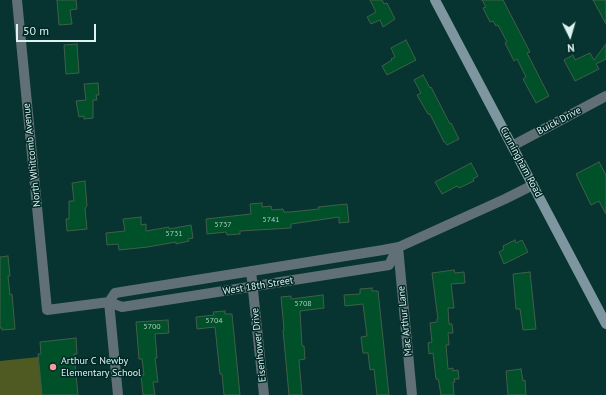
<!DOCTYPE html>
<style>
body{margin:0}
#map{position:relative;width:606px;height:395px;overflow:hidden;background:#073330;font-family:"PT Sans",sans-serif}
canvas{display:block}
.north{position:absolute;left:550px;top:16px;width:40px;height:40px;-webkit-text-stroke:3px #002926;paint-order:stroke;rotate:175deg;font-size:11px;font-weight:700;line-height:16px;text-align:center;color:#ddf3f0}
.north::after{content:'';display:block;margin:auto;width:14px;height:18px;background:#ddf3f0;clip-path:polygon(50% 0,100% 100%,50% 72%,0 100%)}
.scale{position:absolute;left:16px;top:24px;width:80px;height:18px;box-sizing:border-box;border:2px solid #ddf3f0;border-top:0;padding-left:5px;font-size:12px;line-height:14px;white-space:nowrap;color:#ddf3f0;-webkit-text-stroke:3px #002926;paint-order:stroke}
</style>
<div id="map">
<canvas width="606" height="395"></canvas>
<div class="north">N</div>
<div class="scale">50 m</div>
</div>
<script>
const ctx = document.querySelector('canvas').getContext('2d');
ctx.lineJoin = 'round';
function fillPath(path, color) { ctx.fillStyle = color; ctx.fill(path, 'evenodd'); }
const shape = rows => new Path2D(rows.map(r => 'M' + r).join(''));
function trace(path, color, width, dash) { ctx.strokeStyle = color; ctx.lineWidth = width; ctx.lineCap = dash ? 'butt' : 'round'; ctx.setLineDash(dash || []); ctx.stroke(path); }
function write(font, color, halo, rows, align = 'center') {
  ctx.font = font + ' "PT Sans",sans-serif'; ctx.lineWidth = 3; ctx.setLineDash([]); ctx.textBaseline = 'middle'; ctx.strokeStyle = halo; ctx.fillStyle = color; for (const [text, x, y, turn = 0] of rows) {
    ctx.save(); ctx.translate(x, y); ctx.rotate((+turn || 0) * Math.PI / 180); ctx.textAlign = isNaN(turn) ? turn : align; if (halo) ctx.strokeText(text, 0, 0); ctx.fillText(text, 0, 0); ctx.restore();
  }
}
const green = shape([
 [38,357,42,395,0,395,0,361]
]);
const building = shape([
 [57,0,76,0,77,9,70,10,72,24,59,25,57,0],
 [370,0,382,0,384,4,387,3,395,19,383,27,380,20,371,24,367,17,376,12,370,0],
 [482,0,503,0,530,52,527,53,549,96,536,103,523,79,526,77,517,59,514,61,505,43,507,42,498,25,496,26,493,21,490,22,483,8,486,7,482,0],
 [593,0,606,0,606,24,593,0],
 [406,40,416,60,387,75,382,66,392,60,391,59,395,57,391,48,406,40],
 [77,44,79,73,66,74,64,45,77,44],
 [606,44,606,59,596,64,599,69,575,81,564,60,573,55,575,60,590,53,594,60,606,44],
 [423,75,430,88,431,87,450,124,451,123,459,139,447,145,445,142,444,142,430,114,428,114,417,95,421,93,414,80,423,75],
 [98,83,99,95,96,95,97,100,93,100,93,118,84,119,84,116,79,117,76,101,86,100,84,84,98,83],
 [599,162,606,175,606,214,599,201,591,205,576,174,599,162],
 [471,163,478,176,473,179,474,181,459,188,457,186,442,194,435,182,471,163],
 [85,181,87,206,86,207,85,209,87,229,67,231,66,219,69,219,69,201,74,201,72,183,85,181],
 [262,203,262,207,271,206,272,210,283,209,284,212,290,212,319,209,318,207,347,204,349,222,339,223,339,217,291,224,291,228,240,231,240,234,227,235,226,232,207,234,206,219,251,214,250,204,262,203],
 [141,217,141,225,146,224,146,231,169,227,169,229,191,225,193,238,188,239,189,241,176,244,176,242,148,247,119,250,118,244,107,245,106,233,125,231,123,219,141,217],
 [515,240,516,243,522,240,528,252,504,264,499,252,504,249,503,246,515,240],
 [8,256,10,276,8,276,10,295,12,294,15,329,2,330,2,328,0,328,0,257,8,256],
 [454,270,455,273,464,272,465,283,451,284,454,308,448,308,449,324,452,324,453,333,448,333,449,345,446,345,448,369,453,368,453,371,458,370,459,379,454,379,455,382,453,382,454,395,441,395,439,383,438,379,436,379,433,353,429,354,428,343,432,342,430,323,437,322,437,319,438,319,432,273,454,270],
 [530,272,536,329,523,330,520,309,516,309,513,274,530,272],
 [372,288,372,291,378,291,389,395,377,395,374,369,370,370,368,353,363,353,361,337,367,336,363,304,345,306,344,295,360,294,360,289,372,288],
 [323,295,324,308,300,311,302,346,304,346,305,359,299,360,302,395,289,395,283,330,284,330,283,318,281,297,291,296,291,299,323,295],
 [225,311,225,314,232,314,240,395,224,395,222,374,220,374,215,327,197,329,196,317,214,315,213,312,225,311],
 [168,320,169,333,155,334,157,358,155,358,158,382,153,382,155,395,143,395,141,375,144,375,142,359,139,359,136,322,168,320],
 [76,338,77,354,74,354,78,395,42,395,38,354,41,354,40,342,76,338],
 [521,369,523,381,525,380,526,395,508,395,506,371,521,369]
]);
const street = shape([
 [17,0,47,310,109,302,122,307,389,265,398,247],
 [512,146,606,96],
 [398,247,412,395],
 [251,271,264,395],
 [109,302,115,293,383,250,399,247,505,199,533,185],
 [109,302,118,395]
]);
const secondary = shape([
 [435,0,606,324]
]);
const markers = [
 [53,367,4,"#f59b9e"]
];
const numberNames = [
 ["5741",271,220],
 ["5737",223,225],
 ["5731",174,234],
 ["5708",303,304],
 ["5704",214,321],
 ["5700",152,327]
];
const streetNames = [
 ["Buick Drive",559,121,-28],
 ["North Whitcomb Avenue",32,155,-96],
 ["Cunningham Road",521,162,62],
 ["West 18th Street",258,286,-9],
 ["Mac Arthur Lane",405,321,-96],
 ["Eisenhower Drive",259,345,-96]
];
const poiNames = [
 ["Arthur C Newby",61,361],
 ["Elementary School",61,373]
];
fillPath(green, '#4e5a22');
fillPath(building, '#00512a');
trace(building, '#425e4a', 1);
trace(street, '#617076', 10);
trace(secondary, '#7d96a0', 10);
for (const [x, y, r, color] of markers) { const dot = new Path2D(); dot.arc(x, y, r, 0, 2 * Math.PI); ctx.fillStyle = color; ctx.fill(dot); trace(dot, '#002926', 1.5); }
write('8px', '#a6cabe', null, numberNames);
write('10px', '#ddf3f0', '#002926', streetNames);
write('10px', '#ddf3f0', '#002926', poiNames, 'left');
</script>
